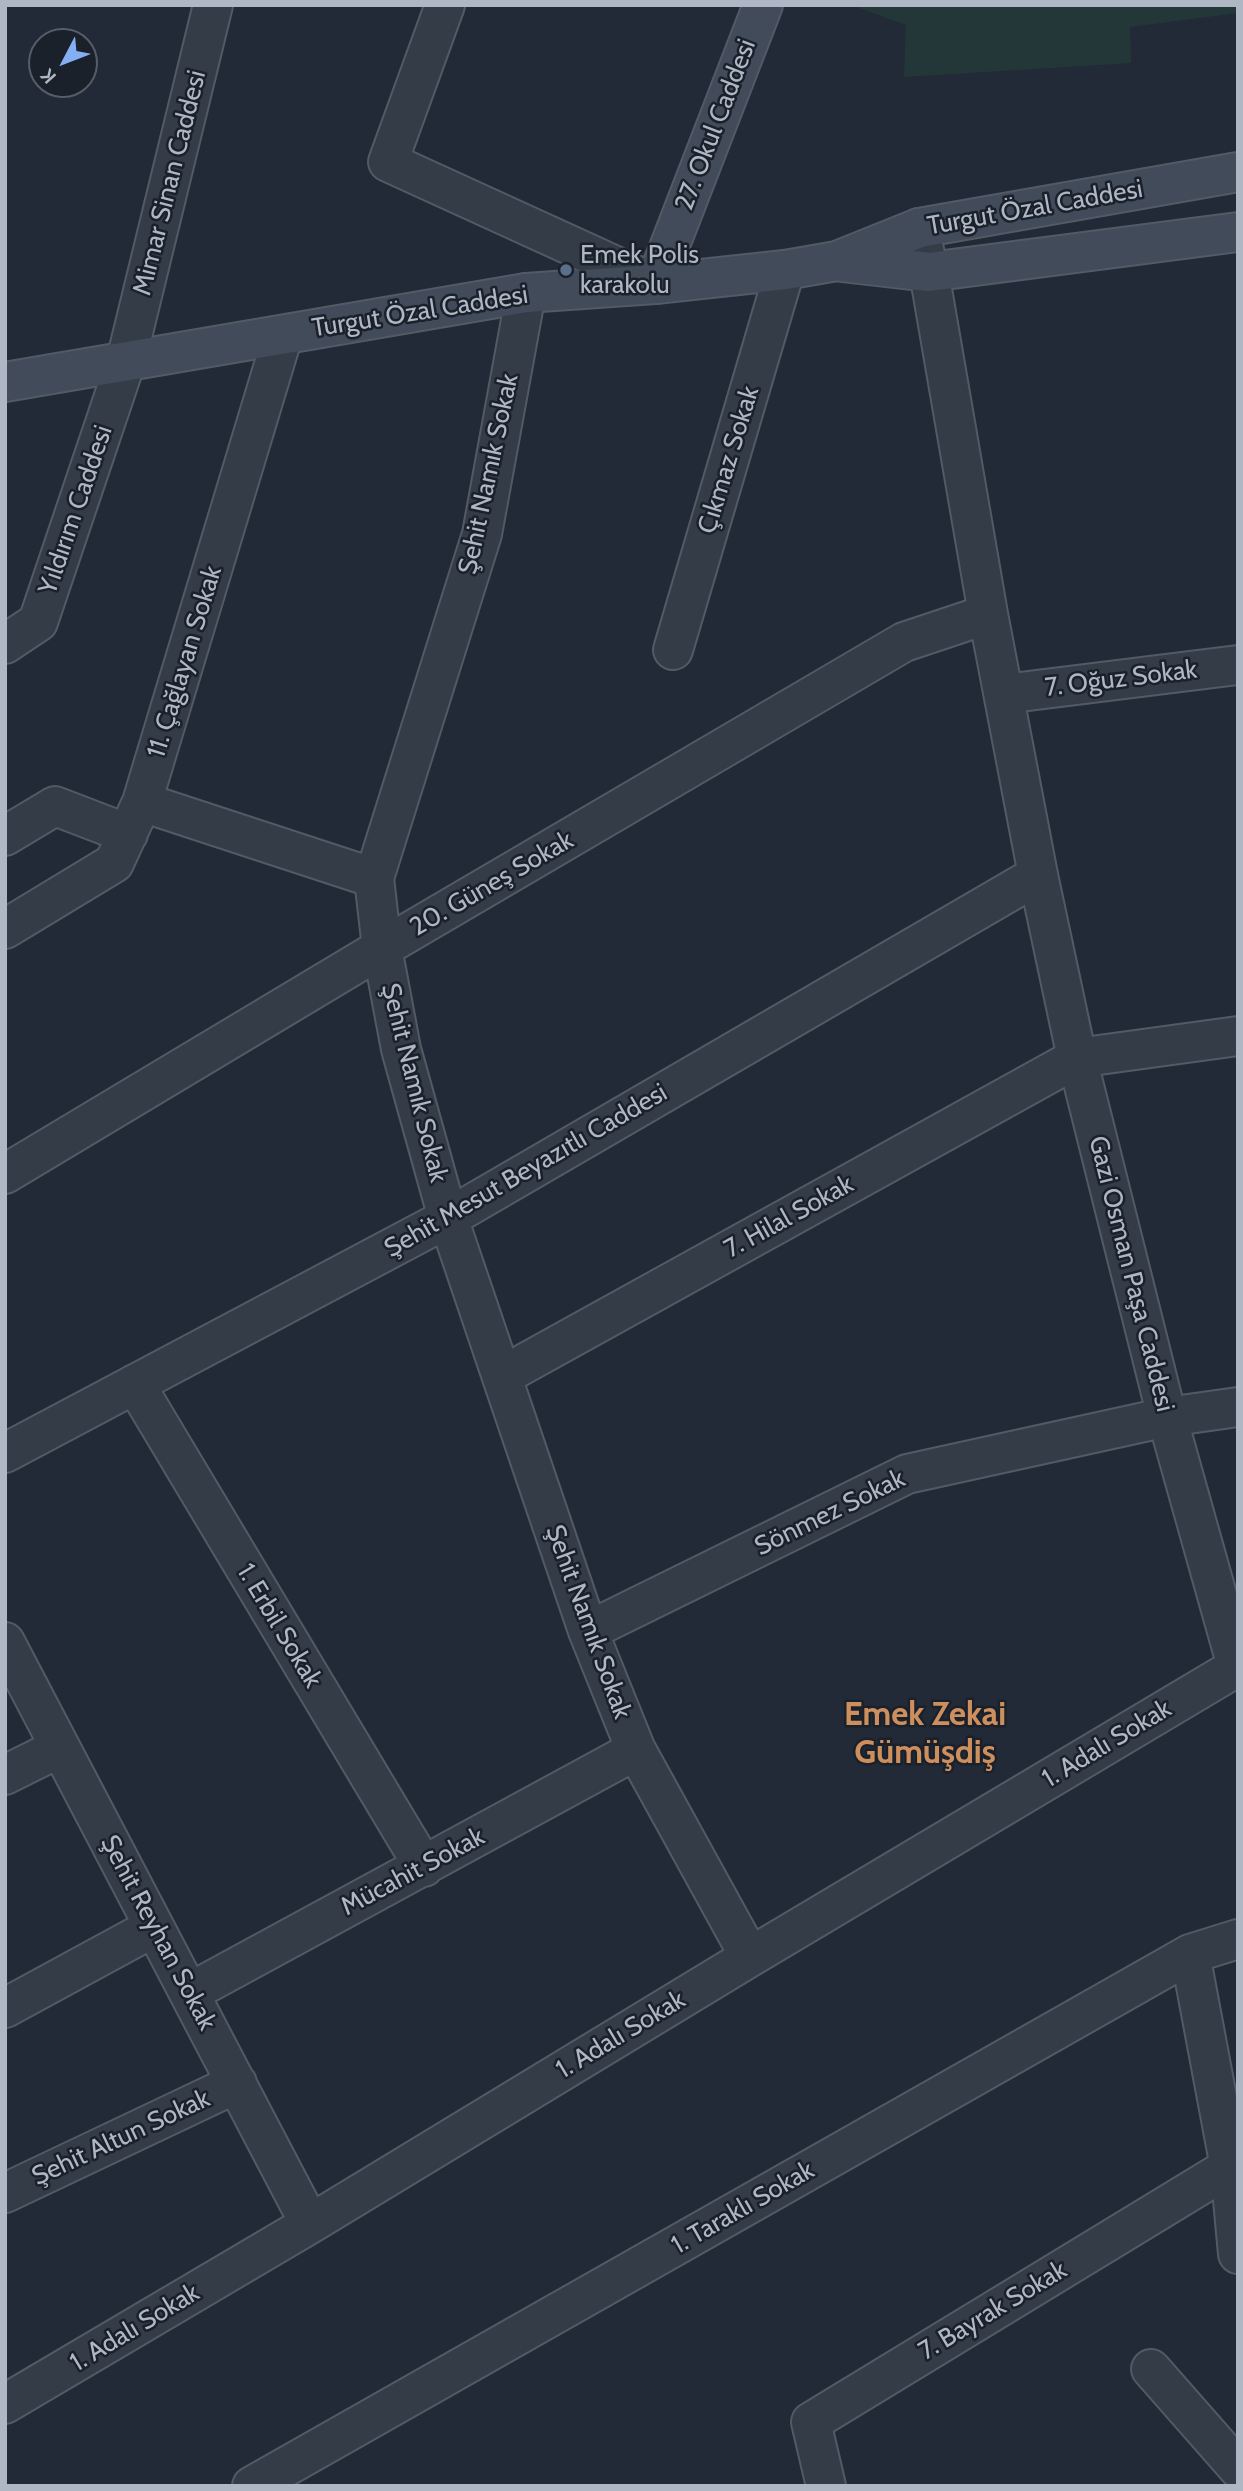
<!DOCTYPE html>
<meta charset="utf-8">
<style>
body{margin:0}
#map{position:relative;width:1243px;height:2491px;overflow:hidden;background:#212a36;font-family:Cabin,sans-serif}
canvas{display:block}
.frame{position:absolute;inset:0;border:7px solid #afb7c4;pointer-events:none}
.north{position:absolute;left:28px;top:28px;width:70px;height:70px;box-sizing:border-box;background:#1a212b;border:2px solid #565d68;border-radius:50%;rotate:228deg;font-size:19px;font-weight:700;line-height:28px;text-align:center;color:#afb7c4}
.north::after{content:'';display:block;margin:auto;width:24px;height:32px;background:#84aff3;clip-path:polygon(50% 0,100% 100%,50% 72%,0 100%)}
</style>
<div id="map">
<canvas width="1243" height="2491"></canvas>
<div class="frame"></div>
<div class="north">K</div>
</div>
<script>
const ctx = document.querySelector('canvas').getContext('2d');
ctx.lineJoin = 'round';
function fillPath(path, color) { ctx.fillStyle = color; ctx.fill(path, 'evenodd'); }
const shape = rows => new Path2D(rows.map(r => 'M' + r).join(''));
function trace(path, color, width, dash) { ctx.strokeStyle = color; ctx.lineWidth = width; ctx.lineCap = dash ? 'butt' : 'round'; ctx.setLineDash(dash || []); ctx.stroke(path); }
function write(font, color, halo, rows, align = 'center') {
  ctx.font = font + ' Cabin,sans-serif'; ctx.lineWidth = 5; ctx.setLineDash([]); ctx.textBaseline = 'middle'; ctx.strokeStyle = halo; ctx.fillStyle = color; for (const [text, x, y, turn = 0] of rows) {
    ctx.save(); ctx.translate(x, y); ctx.rotate((+turn || 0) * Math.PI / 180); ctx.textAlign = isNaN(turn) ? turn : align; if (halo) ctx.strokeText(text, 0, 0); ctx.fillText(text, 0, 0); ctx.restore();
  }
}
const green = shape([
 [851,5,1238,5,1238,13,1130,27,1131,63,904,77,906,25]
]);
const minor = shape([
 [445,5,388,162,655,284],
 [919,228,929,272,988,614,1038,875,1077,1058,1167,1417,1238,1670],
 [526,293,482,534,374,878,382,948,401,1049,448,1218,588,1631,636,1750,750,1957],
 [5,644,38,622,126,361],
 [673,650,785,270],
 [1004,694,1238,665],
 [142,802,374,878],
 [5,836,55,806,128,834],
 [5,929,114,863,142,802,283,335],
 [5,1174,382,948,904,642,988,614],
 [502,1376,1077,1058,1238,1036],
 [135,1384,424,1867],
 [588,1631,907,1474,1167,1417,1238,1407],
 [5,1642,310,2224],
 [5,1775,59,1748],
 [1190,1954,1230,2167,1238,2254],
 [189,1993,636,1750],
 [5,2008,154,1927],
 [5,2193,237,2083],
 [1151,2369,1238,2468],
 [5,2404,310,2224,750,1957,1237,1667],
 [252,2486,1190,1954,1238,1939],
 [826,2486,811,2422,1230,2167,1238,2165]
]);
const tertiary = shape([
 [126,361,213,5],
 [5,1453,448,1218,1038,875]
]);
const secondary = shape([
 [842,262,929,272,1238,232],
 [655,284,763,5],
 [5,382,526,293,655,284,785,270,837,261,919,228,1238,172]
]);
const markers = [
 [566,270,7,"#5c6f8a"]
];
const streetNames = [
 ["27. Okul Caddesi",716,125,-69],
 ["Mimar Sinan Caddesi",170,183,-76],
 ["Turgut Özal Caddesi",1035,208,-10],
 ["Turgut Özal Caddesi",420,312,-9],
 ["Çıkmaz Sokak",729,460,-73],
 ["Şehit Namık Sokak",489,474,-78],
 ["Yıldırım Caddesi",76,510,-71],
 ["11. Çağlayan Sokak",185,662,-73],
 ["7. Oğuz Sokak",1121,679,-7],
 ["20. Güneş Sokak",492,884,-30],
 ["Şehit Namık Sokak",414,1083,76],
 ["Şehit Mesut Beyazıtlı Caddesi",526,1171,-30],
 ["7. Hilal Sokak",789,1217,-29],
 ["Gazi Osman Paşa Caddesi",1131,1274,76],
 ["Sönmez Sokak",830,1513,-26],
 ["Şehit Namık Sokak",588,1622,70],
 ["1. Erbil Sokak",279,1626,59],
 ["1. Adalı Sokak",1107,1744,-31],
 ["Mücahit Sokak",413,1872,-28],
 ["Şehit Reyhan Sokak",158,1933,62],
 ["1. Adalı Sokak",621,2035,-31],
 ["Şehit Altun Sokak",121,2138,-25],
 ["1. Taraklı Sokak",743,2208,-30],
 ["7. Bayrak Sokak",993,2311,-31],
 ["1. Adalı Sokak",135,2328,-31]
];
const poiNames = [
 ["Emek Polis",580,255],
 ["karakolu",580,285]
];
const districtNames = [
 ["Emek Zekai",925,1715],
 ["Gümüşdiş",925,1753]
];
fillPath(green, '#243738');
trace(minor, '#525a65', 42);
trace(tertiary, '#525a65', 42);
trace(secondary, '#525a65', 42);
trace(minor, '#343c47', 38);
trace(tertiary, '#343c47', 38);
trace(secondary, '#424b5a', 38);
for (const [x, y, r, color] of markers) { const dot = new Path2D(); dot.arc(x, y, r, 0, 2 * Math.PI); ctx.fillStyle = color; ctx.fill(dot); trace(dot, '#1a212b', 2.5); }
write('26px', '#afb7c4', '#1a212b', streetNames);
write('26px', '#afb7c4', '#1a212b', poiNames, 'left');
write('bold 33px', '#ce8f5f', '#1a212b', districtNames);
</script>
